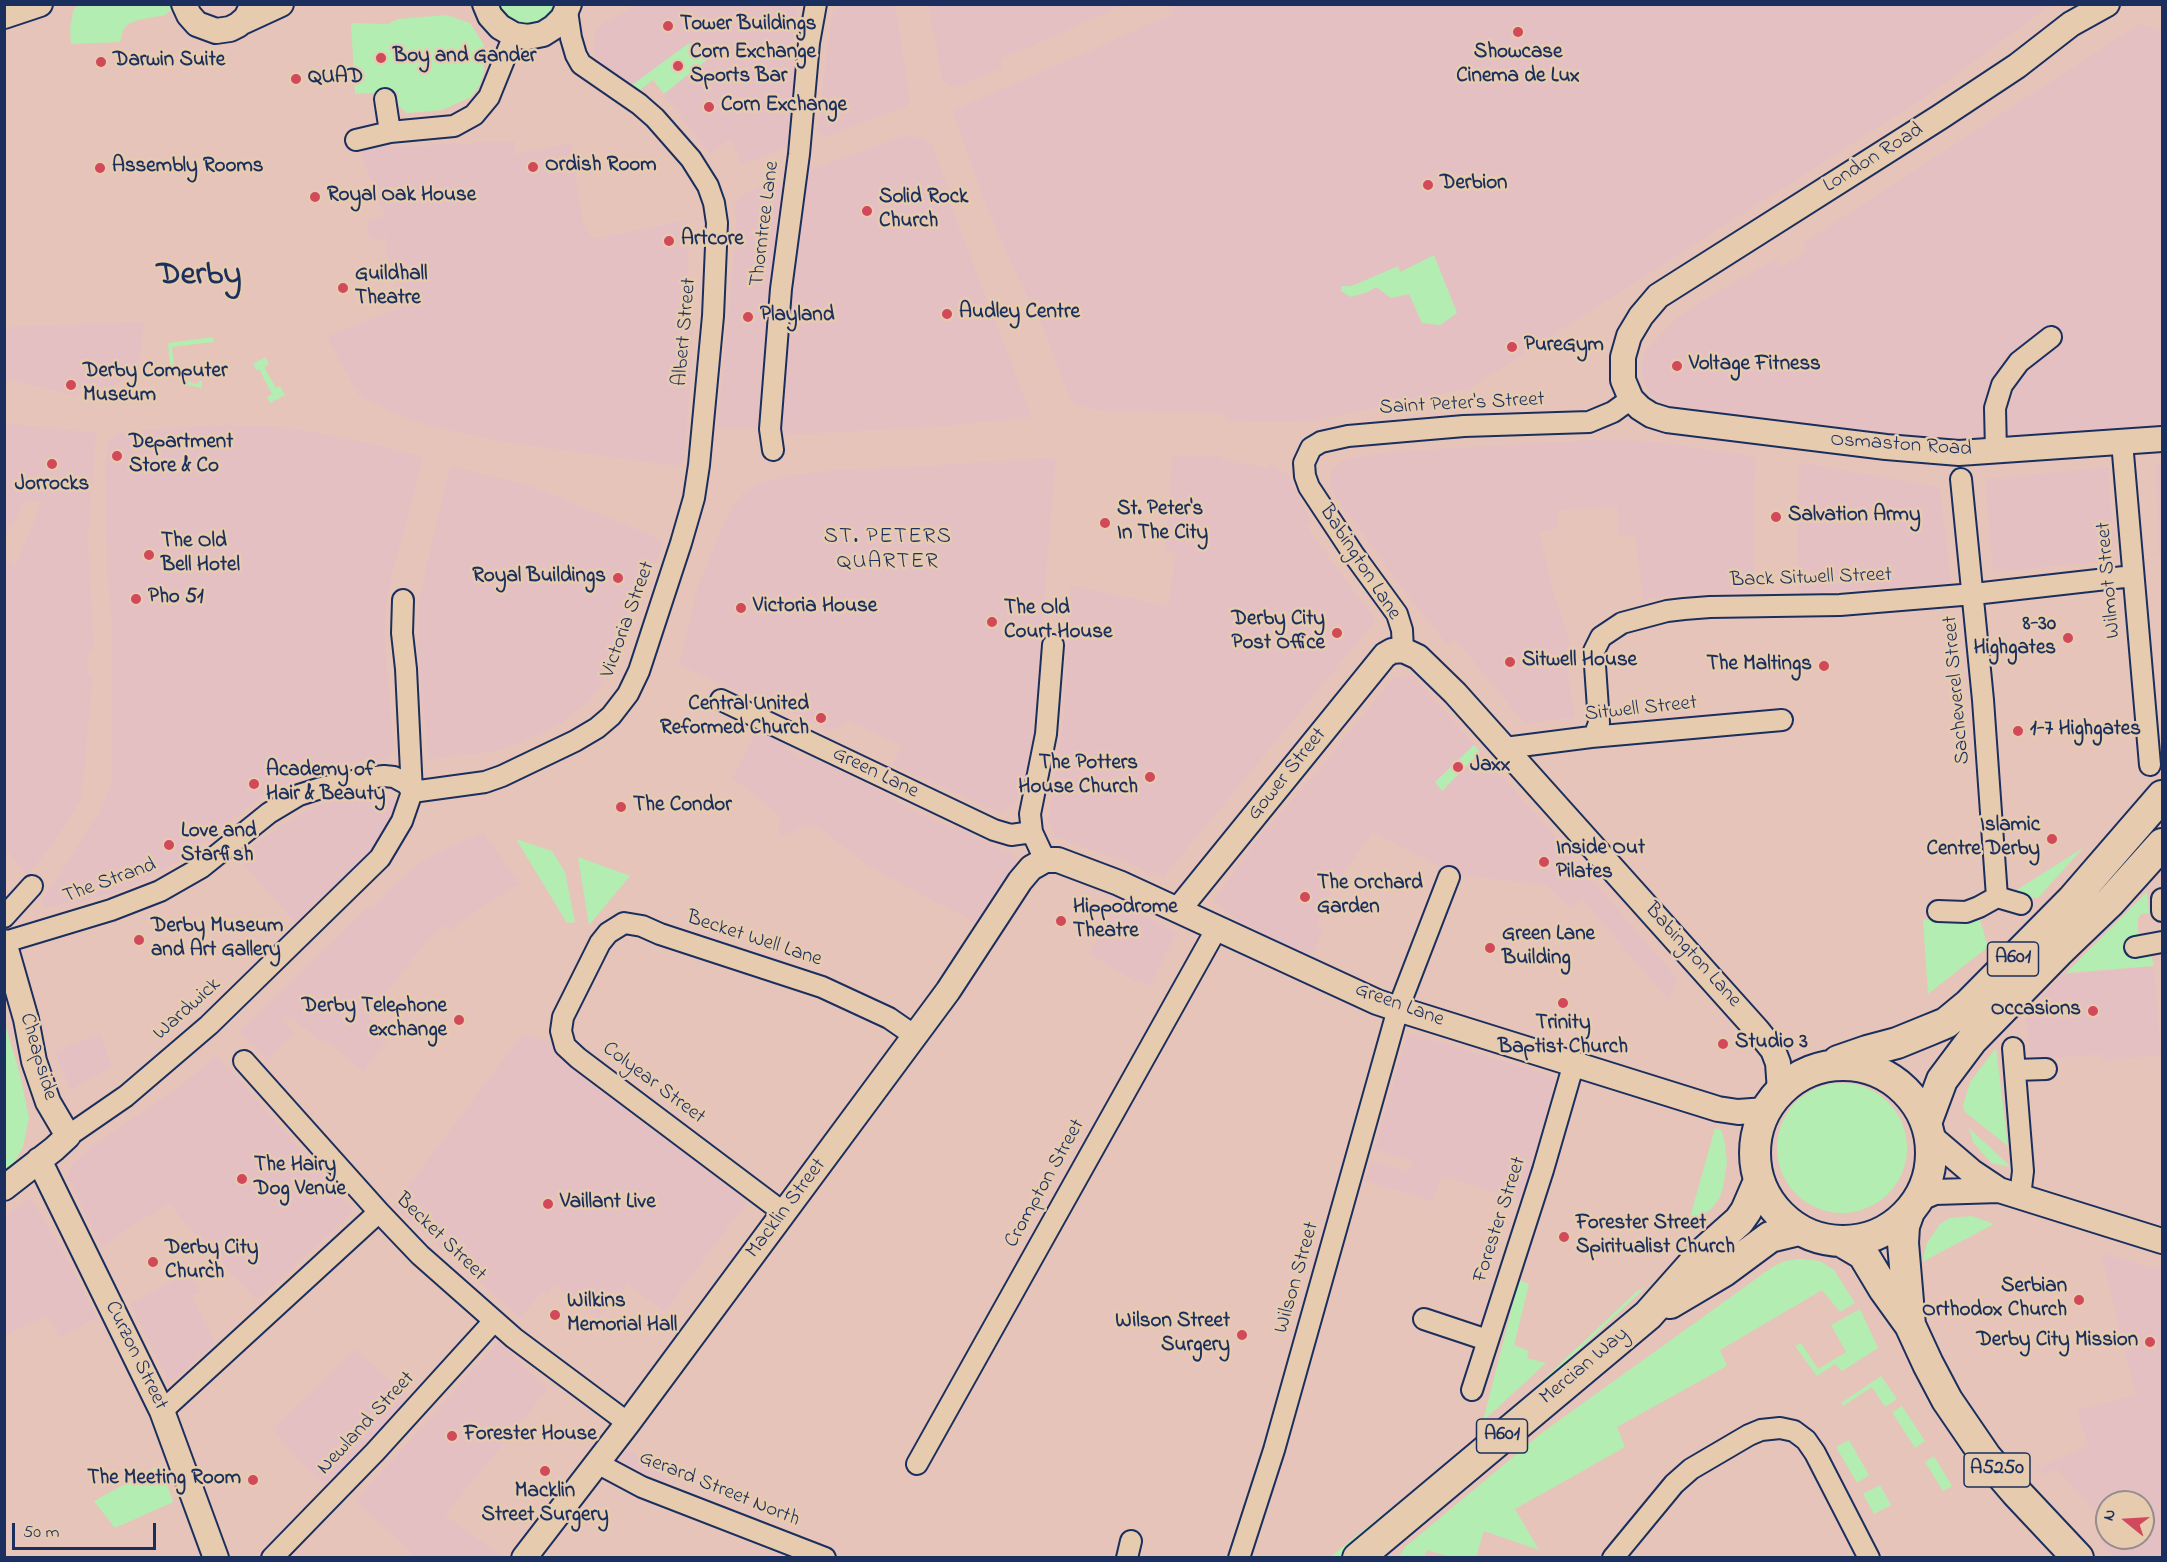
<!DOCTYPE html>
<style>
body{margin:0}
#map{position:relative;width:2167px;height:1562px;overflow:hidden;background:#e6c4ba;font-family:"Indie Flower",sans-serif}
canvas{display:block}
.frame{position:absolute;inset:0;border:6px solid #1b2f5e;pointer-events:none}
.north{position:absolute;left:2095px;top:1490px;width:60px;height:60px;box-sizing:border-box;background:#e7cbae;border:2px solid #958d8e;border-radius:50%;rotate:288deg;font-size:16px;font-weight:700;line-height:24px;text-align:center;color:#1b2f5e}
.north::after{content:'';display:block;margin:auto;width:21px;height:27px;background:#d1495b;clip-path:polygon(50% 0,100% 100%,50% 72%,0 100%)}
.scale{position:absolute;left:12px;top:1523px;width:144px;height:27px;box-sizing:border-box;border:3px solid #1b2f5e;border-top:0;padding-left:8px;font-size:18px;line-height:21px;white-space:nowrap;color:#1b2f5e;-webkit-text-stroke:4px #e7cbae;paint-order:stroke}
</style>
<div id="map">
<canvas width="2167" height="1562"></canvas>
<div class="frame"></div>
<div class="north">N</div>
<div class="scale">50 m</div>
</div>
<script>
const ctx = document.querySelector('canvas').getContext('2d');
ctx.lineJoin = 'round';
function fillPath(path, color) { ctx.fillStyle = color; ctx.fill(path, 'evenodd'); }
const shape = rows => new Path2D(rows.map(r => 'M' + r).join(''));
function trace(path, color, width, dash) { ctx.strokeStyle = color; ctx.lineWidth = width; ctx.lineCap = dash ? 'butt' : 'round'; ctx.setLineDash(dash || []); ctx.stroke(path); }
function write(font, color, halo, rows, align = 'center') {
  ctx.font = font + ' "Indie Flower",sans-serif'; ctx.lineWidth = 5; ctx.setLineDash([]); ctx.textBaseline = 'middle'; ctx.strokeStyle = halo; ctx.fillStyle = color; for (const [text, x, y, turn = 0] of rows) {
    ctx.save(); ctx.translate(x, y); ctx.rotate((+turn || 0) * Math.PI / 180); ctx.textAlign = isNaN(turn) ? turn : align; if (halo) ctx.strokeText(text, 0, 0); ctx.fillText(text, 0, 0); ctx.restore();
  }
}
const built = shape([
 [636,5,797,5,791,145,742,165,730,139,709,154,653,80,640,90,605,67,594,53,593,46,596,30,603,23],
 [835,5,895,5,910,99,907,106,825,137,817,130,832,14,836,14],
 [928,5,928,4,1124,5,1002,59,1002,68,955,88,942,81],
 [1169,5,2051,5,1926,97,1470,388,1318,420,1290,422,1226,421,1224,413,1105,411,1075,405,1070,400,1044,330,1018,278,985,203,952,111,1174,13],
 [2139,24,2162,30,2162,430,1955,441,1671,406,1661,403,1648,392,1641,372,1643,357,1647,349,1678,317,1703,300,1776,259,1781,267,1807,251,1803,243],
 [905,135,923,138,932,145,953,201,950,203,1031,414,1028,418,932,427,787,435,781,431,779,424,791,274,806,199,804,172],
 [514,141,515,154,572,143,578,196,585,229,594,239,688,220,688,297,693,325,685,459,680,465,668,465,504,442,428,426,391,412,359,396,337,357,327,336,403,307,390,268,386,252,386,236,378,241,368,236,367,220,385,216,358,148],
 [779,179,784,198,772,284,762,428,717,428,734,255,736,220,734,205,744,194],
 [144,322,141,351,137,364,128,377,114,385,104,389,79,388,77,396,5,379,5,327],
 [5,423,96,433,88,541,94,651,88,652,88,674,93,675,83,785,80,802,48,851,27,875,5,848,4,562,6,559,16,564,37,513,40,502,24,501,14,523,5,535],
 [212,425,285,427,370,443,420,456,423,460,391,578,385,614,385,642,394,748,387,760,357,762,335,767,294,780,279,788,262,797,182,859,148,878,117,892,74,903,46,907,40,902,54,883,96,817,98,817,112,781,112,625,107,573,105,470,108,442,116,433],
 [1613,439,1659,442,1756,457,1754,494,1754,592,1663,596,1643,600,1635,536,1618,535,1618,507,1557,510,1559,527,1540,532,1551,584,1570,642,1567,667,1575,717,1525,724,1455,639,1447,644,1404,591,1337,499,1330,483,1332,469,1346,459,1399,451],
 [1222,455,1222,459,1269,468,1270,463,1288,475,1312,523,1307,526,1311,533,1376,620,1163,878,1155,871,1150,877,1137,866,1055,837,1048,821,1063,722,1070,585,1168,606,1176,552,1165,551,1172,457],
 [1056,457,1033,735,1029,762,1018,797,1013,805,1001,813,893,765,901,746,861,727,846,720,842,727,829,730,750,693,748,696,679,665,697,588,724,523,734,504,743,493,761,482,784,476,823,471,942,465],
 [1799,462,1940,487,1951,583,1799,594,1797,536],
 [2155,463,2162,463,2162,554,2152,555,2159,551],
 [452,466,531,486,559,497,658,538,663,546,602,682,590,700,561,723,549,730,501,750,429,760,417,647,418,603,449,469],
 [2108,467,2115,560,1993,572,1985,479],
 [1413,675,1550,830,1677,978,1669,1001,1582,899,1571,909,1547,886,1454,874,1373,832,1341,877,1337,876,1317,926,1324,929,1312,955,1251,934,1213,900,1259,837,1320,768,1393,678],
 [757,730,786,744,785,748,807,760,809,755,894,798,893,800,955,830,957,827,975,836,975,838,1015,855,1016,862,1008,874,1009,875,975,924,964,916,884,875,856,857,825,832,810,825,780,836,778,827,781,817,741,784,732,779],
 [381,795,394,801,396,806,394,817,378,844,299,927,239,859,264,837,302,813,329,801],
 [484,832,520,884,478,910,449,931,442,925,410,962,368,1017,391,1035,363,1072,325,1039,322,1043,291,1017,288,1019,285,1016,282,1020,295,1033,267,1060,239,1032,368,907,372,909,397,882,420,863,436,853],
 [1116,902,1177,932,1150,986,1140,980,1138,983,1089,954],
 [2154,966,2161,1055,2103,1061,2102,1054,2030,1060,2026,1014,2061,975],
 [1408,1033,1556,1077,1523,1201,1441,1176,1433,1201,1365,1181,1371,1160,1409,1171,1413,1162,1374,1149],
 [100,1034,112,1066,71,1090,54,1052],
 [522,1034,552,1042,653,1118,747,1203,665,1311,627,1285,599,1319,555,1285,547,1294,543,1291,520,1318,393,1206],
 [217,1055,353,1209,348,1217,257,1301,190,1229,170,1204,133,1225,102,1247,68,1179,69,1170,74,1162,88,1149,181,1085],
 [30,1197,61,1247,97,1317,60,1338,47,1316,5,1335,5,1218],
 [2101,1253,2162,1269,2162,1557,2114,1557,2102,1545,2100,1540,2104,1522,2057,1469,2044,1474,2036,1469,2088,1446,2077,1410,2136,1395],
 [2107,1502,2143,1502,2143,1538,2107,1538],
 [188,1272,201,1292,192,1296,215,1343,174,1380,168,1380,130,1304],
 [498,1342,548,1389,445,1515,503,1557,409,1557,412,1553,355,1501],
 [355,1349,410,1397,328,1489,293,1455,272,1429],
 [627,1448,667,1478,665,1482,621,1466,619,1460]
]);
const green = shape([
 [78,4,170,5,171,10,165,15,138,20,128,24,123,30,120,42,71,44,70,29,73,11],
 [496,5,558,5,551,15,537,24,524,26,508,20],
 [446,15,470,23,484,45,484,73,479,86,471,97,442,110,407,113,399,106,397,92,355,94,351,23,388,24,398,19],
 [689,43,696,52,714,44,719,50,664,94,653,80,640,90,632,85],
 [1434,255,1457,313,1440,325,1422,323,1409,294,1391,298,1376,287,1368,292,1351,297,1341,291,1341,286,1352,286,1398,266,1400,272],
 [213,337,213,342,172,347,174,367,177,373,192,383,198,384,199,381,202,381,202,388,183,384,173,373,170,367,168,343],
 [265,357,269,364,264,367,276,388,280,386,285,395,270,403,267,397,272,394,259,369,256,370,253,364],
 [1474,745,1480,752,1442,791,1435,782],
 [516,839,552,851,565,872,575,922,567,923],
 [2083,848,2038,898,2032,898,2015,891],
 [578,857,630,876,589,925],
 [2147,892,2149,913,2141,914,2138,919,2138,931,2141,937,2126,940,2128,953,2144,952,2151,955,2154,966,2066,973],
 [1978,913,1988,947,1928,994,1923,920],
 [5,1024,20,1075,29,1118,23,1147,15,1161,5,1171],
 [1996,1048,2008,1146,1965,1112,1963,1106,1970,1082],
 '1777 1148a65 65 0 1 1 130 0a65 65 0 1 1-130 0Z',
 [1715,1128,1721,1130,1724,1138,1727,1162,1723,1188,1719,1199,1711,1209,1687,1228],
 [1969,1128,2011,1167,1991,1163,1973,1142],
 [1972,1216,1994,1224,1922,1262,1927,1243,1940,1224,1950,1218],
 [1798,1259,1820,1261,1834,1270,1855,1303,1840,1312,1822,1290,1720,1350,1727,1366,1617,1427,1625,1447,1515,1509,1539,1550,1484,1531,1476,1557,1451,1557,1427,1550,1424,1557,1399,1557,1405,1547,1543,1432,1771,1268,1784,1261],
 [1519,1280,1529,1284,1514,1345,1529,1351,1527,1358,1546,1363,1483,1421],
 [1645,1288,1488,1435,1341,1557,1329,1558,1505,1416,1637,1291],
 [1860,1309,1878,1348,1842,1371,1835,1364,1817,1376,1795,1346,1801,1343,1818,1369,1846,1352,1831,1325],
 [1881,1376,1897,1399,1885,1407,1872,1387,1843,1406,1841,1403],
 [1902,1406,1925,1441,1915,1448,1892,1412],
 [1849,1440,1869,1475,1857,1483,1836,1447],
 [1934,1456,1952,1486,1943,1491,1925,1462],
 [160,1465,173,1502,115,1528,94,1501],
 [1880,1485,1891,1505,1874,1514,1863,1494]
]);
const minor = shape([
 [385,99,390,132,454,126,474,115,489,97,514,35],
 [356,140,390,132],
 [2122,442,2150,765],
 [773,450,770,429,781,289,799,154,809,43,816,4],
 [1996,451,1995,408,2002,385,2019,362,2051,337],
 [1961,479,1983,700,1997,897],
 [1403,650,1402,630,1397,614,1354,555,1309,487,1305,476,1304,463,1311,448,1321,442,1348,436,1464,426,1589,422,1613,412,1631,399],
 [721,700,994,830,1011,835,1032,832],
 [1591,737,1595,734,1599,723,1594,651,1601,637,1622,623,1667,611,1684,609,1710,607,1840,605,1974,594,2133,576],
 [1505,748,1591,737,1782,720],
 [412,792,485,782,502,776,575,741,597,728,611,716,628,694,639,671,681,543,694,498,699,465,713,316,717,223,714,203,708,186,691,159,655,118,639,104,581,64,576,55,571,38,567,11],
 [1045,860,1032,832,1030,814,1046,734,1053,645],
 [2162,899,2162,911],
 [1938,911,1966,912,1979,907,1997,897,2021,904],
 [4,917,32,886],
 [5,942,111,910,160,891,202,867,269,813,299,795,321,788,367,778,384,776,394,777,407,784,412,792],
 [2135,947,2162,942],
 [2013,1048,2023,1171,2020,1197],
 [244,1061,379,1212,420,1255,514,1338,628,1423],
 [2015,1070,2046,1069],
 [68,1136,126,1096,209,1025,380,858,402,821,412,792,406,669,402,633,403,600],
 [784,1213,578,1058,565,1046,561,1031,563,1017,600,943,608,933,624,923,642,926,660,934,822,987,889,1018,915,1036],
 [1424,1319,1487,1340],
 [1472,1390,1543,1170,1574,1063],
 [162,1411,379,1212],
 [597,1463,642,1487,825,1558],
 [917,1464,1217,928],
 [272,1558,375,1452,494,1321],
 [1127,1558,1131,1541],
 [1239,1558,1274,1450,1398,1009,1449,877],
 [1613,1558,1674,1484,1691,1469,1749,1435,1761,1430,1780,1428,1794,1431,1806,1440,1815,1453,1869,1558]
]);
const tertiary = shape([
 [184,4,189,15,197,24,216,31,230,29,238,25,246,18,253,4],
 [485,4,490,16,500,27,514,35,528,37,543,34,554,27,563,18,569,4],
 [2107,4,2071,24,2017,66,1940,117,1658,296,1641,316,1629,336,1623,357,1623,380,1631,399,1640,408,1651,415,1667,420,1886,447,1959,453,2162,439],
 [4,16,40,4],
 [242,22,281,4],
 [1178,910,1385,655,1392,651,1403,650,1418,657,1455,693,1757,1030,1773,1050,1778,1063,1780,1091],
 [4,942,26,1019,34,1061,48,1102,68,1136,54,1149,4,1188],
 [1931,1137,1972,1172,1999,1190,2162,1241],
 [39,1160,162,1411,216,1558],
 [1918,1199,1935,1192,1999,1190],
 [524,1558,628,1423,948,991,1020,881,1031,868,1045,860,1058,860,1119,883,1377,1002,1398,1009,1718,1109,1738,1112,1766,1110]
]);
const primary = shape([
 [1838,1061,1867,1051,1897,1043,1929,1030,1946,1023,1969,1004,2072,900,2162,796],
 '1755 1153a88 88 0 1 1 176 0a88 88 0 1 1-176 0Z',
 [1926,1123,1942,1080,1972,1040,2058,952,2110,902,2162,844],
 [1909,1212,1904,1226,1903,1243,1910,1325,1928,1364,1947,1400,1986,1457,2016,1492,2078,1558],
 [1841,1241,1863,1254,1884,1289,1910,1325],
 [1670,1303,1724,1271,1770,1237,1799,1230],
 [1358,1558,1648,1315,1703,1253,1739,1221,1746,1211,1759,1181]
]);
const markers = [
 [668,26,6,"#d1495b"],
 [1518,32,6,"#d1495b"],
 [381,58,6,"#d1495b"],
 [101,62,6,"#d1495b"],
 [678,66,6,"#d1495b"],
 [296,79,6,"#d1495b"],
 [709,107,6,"#d1495b"],
 [533,167,6,"#d1495b"],
 [100,168,6,"#d1495b"],
 [1428,185,6,"#d1495b"],
 [315,197,6,"#d1495b"],
 [867,211,6,"#d1495b"],
 [669,241,6,"#d1495b"],
 [343,288,6,"#d1495b"],
 [947,314,6,"#d1495b"],
 [748,317,6,"#d1495b"],
 [1512,347,6,"#d1495b"],
 [1677,366,6,"#d1495b"],
 [71,385,6,"#d1495b"],
 [117,456,6,"#d1495b"],
 [52,464,6,"#d1495b"],
 [1776,517,6,"#d1495b"],
 [1105,523,6,"#d1495b"],
 [149,555,6,"#d1495b"],
 [618,578,6,"#d1495b"],
 [136,599,6,"#d1495b"],
 [741,608,6,"#d1495b"],
 [992,622,6,"#d1495b"],
 [1337,633,6,"#d1495b"],
 [2068,638,6,"#d1495b"],
 [1510,662,6,"#d1495b"],
 [1824,666,6,"#d1495b"],
 [821,718,6,"#d1495b"],
 [2018,731,6,"#d1495b"],
 [1458,767,6,"#d1495b"],
 [1150,777,6,"#d1495b"],
 [254,784,6,"#d1495b"],
 [621,807,6,"#d1495b"],
 [2052,839,6,"#d1495b"],
 [169,845,6,"#d1495b"],
 [1544,862,6,"#d1495b"],
 [1305,897,6,"#d1495b"],
 [1061,921,6,"#d1495b"],
 [139,940,6,"#d1495b"],
 [1490,948,6,"#d1495b"],
 [1563,1003,6,"#d1495b"],
 [2093,1011,6,"#d1495b"],
 [459,1020,6,"#d1495b"],
 [1723,1044,6,"#d1495b"],
 [242,1179,6,"#d1495b"],
 [548,1204,6,"#d1495b"],
 [1564,1237,6,"#d1495b"],
 [153,1262,6,"#d1495b"],
 [2079,1300,6,"#d1495b"],
 [555,1315,6,"#d1495b"],
 [1242,1335,6,"#d1495b"],
 [2150,1342,6,"#d1495b"],
 [452,1436,6,"#d1495b"],
 [545,1471,6,"#d1495b"],
 [253,1480,6,"#d1495b"]
];
const shields = [
 [2013,959,51],
 [1502,1436,51],
 [1997,1470,66]
];
const shieldNames = [
 ["A601",2013,959],
 ["A601",1502,1436],
 ["A5250",1997,1470]
];
const poiNames = [
 ["Tower Buildings",680,26],
 ["Corn Exchange",690,54],
 ["Sports Bar",690,78],
 ["Showcase",1518,54,"center"],
 ["Cinema de Lux",1518,78,"center"],
 ["Boy and Gander",393,58],
 ["Darwin Suite",113,62],
 ["QUAD",308,79],
 ["Corn Exchange",721,107],
 ["Ordish Room",545,167],
 ["Assembly Rooms",112,168],
 ["Derbion",1440,185],
 ["Royal Oak House",327,197],
 ["Solid Rock",879,199],
 ["Church",879,223],
 ["Artcore",681,241],
 ["Guildhall",355,276],
 ["Theatre",355,300],
 ["Audley Centre",959,314],
 ["Playland",760,317],
 ["PureGym",1524,347],
 ["Voltage Fitness",1689,366],
 ["Derby Computer",83,373],
 ["Museum",83,397],
 ["Department",129,444],
 ["Store & Co",129,468],
 ["Jorrocks",52,486,"center"],
 ["St. Peter's",1117,511],
 ["In The City",1117,535],
 ["Salvation Army",1788,517],
 ["The Old",161,543],
 ["Bell Hotel",161,567],
 ["Royal Buildings",606,578,"right"],
 ["Pho 51",148,599],
 ["Victoria House",753,608],
 ["The Old",1004,610],
 ["Court House",1004,634],
 ["Derby City",1325,621,"right"],
 ["Post Office",1325,645,"right"],
 ["8-30",2056,626,"right"],
 ["Highgates",2056,650,"right"],
 ["Sitwell House",1522,662],
 ["The Maltings",1812,666,"right"],
 ["Central United",809,706,"right"],
 ["Reformed Church",809,730,"right"],
 ["1-7 Highgates",2030,731],
 ["The Potters",1138,765,"right"],
 ["House Church",1138,789,"right"],
 ["Jaxx",1470,767],
 ["Academy of",266,772],
 ["Hair & Beauty",266,796],
 ["The Condor",633,807],
 ["Islamic",2040,827,"right"],
 ["Centre Derby",2040,851,"right"],
 ["Love and",181,833],
 ["Starfish",181,857],
 ["Inside Out",1556,850],
 ["Pilates",1556,874],
 ["The Orchard",1317,885],
 ["Garden",1317,909],
 ["Hippodrome",1073,909],
 ["Theatre",1073,933],
 ["Derby Museum",151,928],
 ["and Art Gallery",151,952],
 ["Green Lane",1502,936],
 ["Building",1502,960],
 ["Derby Telephone",447,1008,"right"],
 ["exchange",447,1032,"right"],
 ["Occasions",2081,1011,"right"],
 ["Trinity",1563,1025,"center"],
 ["Baptist Church",1563,1049,"center"],
 ["Studio 3",1735,1044],
 ["The Hairy",254,1167],
 ["Dog Venue",254,1191],
 ["Vaillant Live",560,1204],
 ["Forester Street",1576,1225],
 ["Spiritualist Church",1576,1249],
 ["Derby City",165,1250],
 ["Church",165,1274],
 ["Serbian",2067,1288,"right"],
 ["Orthodox Church",2067,1312,"right"],
 ["Wilkins",567,1303],
 ["Memorial Hall",567,1327],
 ["Wilson Street",1230,1323,"right"],
 ["Surgery",1230,1347,"right"],
 ["Derby City Mission",2138,1342,"right"],
 ["Forester House",464,1436],
 ["The Meeting Room",241,1480,"right"],
 ["Macklin",545,1493,"center"],
 ["Street Surgery",545,1517,"center"]
];
const streetNames = [
 ["London Road",1874,159,-32],
 ["Thorntree Lane",766,224,-83],
 ["Albert Street",686,332,-85],
 ["Saint Peter's Street",1462,405,-3],
 ["Osmaston Road",1901,446,4],
 ["Babington Lane",1359,563,57],
 ["Back Sitwell Street",1811,579,-2],
 ["Wilmot Street",2110,580,-95],
 ["Victoria Street",629,620,-70],
 ["Sacheverel Street",1958,690,-95],
 ["Sitwell Street",1641,710,-6],
 ["Green Lane",875,774,26],
 ["Gower Street",1288,775,-51],
 ["The Strand",110,882,-20],
 ["Becket Well Lane",754,940,18],
 ["Babington Lane",1692,956,48],
 ["Green Lane",1399,1006,20],
 ["Wardwick",188,1010,-42],
 ["Cheapside",37,1057,74],
 ["Colyear Street",653,1084,37],
 ["Crompton Street",1046,1184,-61],
 ["Macklin Street",787,1209,-53],
 ["Forester Street",1501,1220,-72],
 ["Becket Street",440,1238,44],
 ["Wilson Street",1298,1278,-74],
 ["Curzon Street",135,1356,64],
 ["Mercian Way",1585,1367,-40],
 ["Newland Street",367,1424,-47],
 ["Gerard Street North",719,1490,22]
];
const neighbourhoodNames = [
 ["ST. PETERS",888,538],
 ["QUARTER",888,563]
];
const townNames = [
 ["Derby",199,278]
];
fillPath(built, '#e5c0c3');
fillPath(green, '#b4edb1');
trace(minor, '#1b2f5e', 24);
trace(tertiary, '#1b2f5e', 28);
trace(primary, '#1b2f5e', 34);
trace(minor, '#e7cbae', 20);
trace(tertiary, '#e7cbae', 24);
trace(primary, '#e7cbae', 30);
for (const [x, y, r, color] of markers) { const dot = new Path2D(); dot.arc(x, y, r, 0, 2 * Math.PI); ctx.fillStyle = color; ctx.fill(dot); trace(dot, '#e7cbae', 2); }
for (const [x, y, w] of shields) { const box = new Path2D(); box.roundRect(x - w / 2, y - 17, w, 34, 4.5); ctx.fillStyle = '#e7cbae'; ctx.fill(box); trace(box, '#1b2f5e', 1.5); }
write('bold 20px', '#1b2f5e', null, shieldNames);
write('bold 21px', '#1b2f5e', '#e7cbae', poiNames, 'left');
write('21px', '#1b2f5e', '#e7cbae', streetNames);
ctx.letterSpacing = '1.5px';
write('22px', '#1b2f5e', '#e7cbae', neighbourhoodNames);
ctx.letterSpacing = '0px';
write('bold 33px', '#1b2f5e', '#e7cbae', townNames);
</script>
